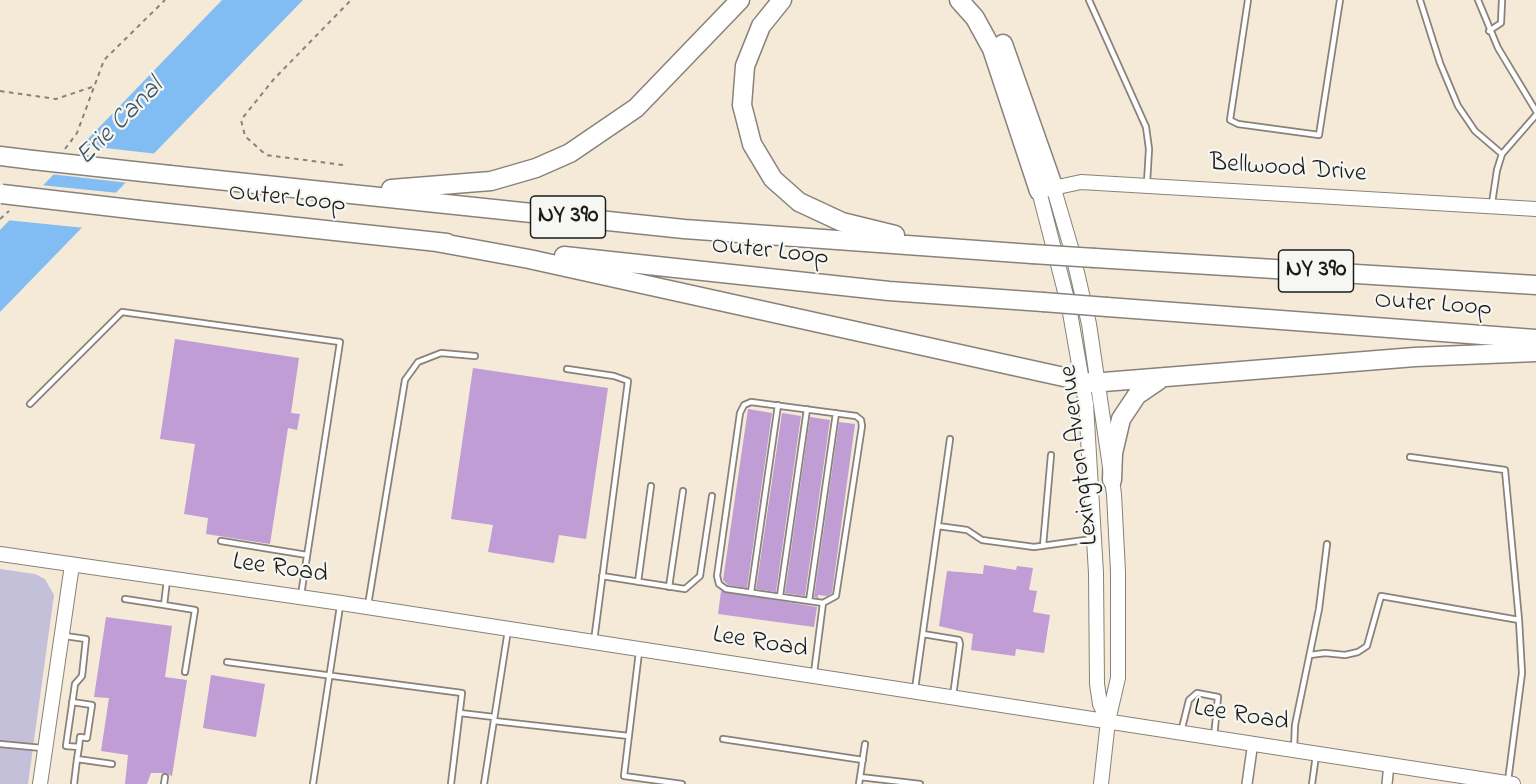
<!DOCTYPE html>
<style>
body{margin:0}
canvas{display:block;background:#f5e9d8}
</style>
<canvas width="1536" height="784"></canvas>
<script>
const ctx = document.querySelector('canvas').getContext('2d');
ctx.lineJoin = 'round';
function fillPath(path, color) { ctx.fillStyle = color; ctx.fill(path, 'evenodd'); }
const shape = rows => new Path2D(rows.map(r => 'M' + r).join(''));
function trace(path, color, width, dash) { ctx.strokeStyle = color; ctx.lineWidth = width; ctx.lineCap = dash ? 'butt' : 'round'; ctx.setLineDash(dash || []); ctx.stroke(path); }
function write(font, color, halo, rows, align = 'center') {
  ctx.font = font + ' "Indie Flower",sans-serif'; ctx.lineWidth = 4.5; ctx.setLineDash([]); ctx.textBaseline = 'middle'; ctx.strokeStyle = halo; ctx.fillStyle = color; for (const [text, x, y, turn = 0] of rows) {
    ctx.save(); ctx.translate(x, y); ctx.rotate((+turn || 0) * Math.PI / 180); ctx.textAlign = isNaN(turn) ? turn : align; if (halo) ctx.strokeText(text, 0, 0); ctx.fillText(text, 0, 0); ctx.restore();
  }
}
const industrial = shape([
 [0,569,35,574,45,579,54,595,28,784,0,784]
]);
const water = shape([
 [222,0,303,0,0,312,0,230]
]);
const pier = shape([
 [79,145,158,154,129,183,50,174],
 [40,185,119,193,85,228,6,220]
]);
const building = shape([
 [175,339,299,358,291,413,300,414,297,430,288,428,270,544,206,534,208,518,184,514,195,444,160,439],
 [473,368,608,388,586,539,559,535,554,563,488,552,493,525,451,519],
 [748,409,772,413,747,588,728,585,723,580],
 [782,413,801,416,776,592,756,589],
 [810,417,830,420,805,596,785,593],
 [839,422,855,424,832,593,827,596,818,595,818,598,814,597],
 [984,565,1016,570,1017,566,1033,568,1029,590,1037,591,1033,612,1050,615,1044,653,1016,649,1015,656,971,650,973,634,939,626,947,571,983,574],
 [721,591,817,607,814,627,718,614],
 [106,617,172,626,165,677,187,680,172,776,165,773,151,773,147,784,125,784,128,755,101,751,109,698,94,697],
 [211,675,265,684,256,737,203,728]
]);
const path = shape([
 [0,91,56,99,92,87],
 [65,149,77,133,104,60,165,0],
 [343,165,266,155,245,136,241,120,274,79,351,0],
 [0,219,9,211]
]);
const lane = shape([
 [1089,0,1146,127,1149,149,1147,183],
 [1248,0,1230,120,1238,124,1319,135,1340,0],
 [1420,0,1440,63,1458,106,1475,131,1502,154],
 [1478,0,1498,48,1536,111],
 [1489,31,1501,23,1502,0],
 [1492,203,1497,170,1502,154,1536,115],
 [567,369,614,376,628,381,594,641],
 [30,404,122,312,340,342,301,595],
 [1410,457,1505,470,1519,620],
 [938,526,967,530,982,540,1034,547,1092,539],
 [221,541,307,555],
 [1043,546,1051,455],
 [602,576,685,589,700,576,712,496],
 [167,580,164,605,195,610,185,672],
 [638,582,651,486],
 [669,587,683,491],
 [751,592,778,405],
 [780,596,807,409],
 [125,599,164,605],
 [809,601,836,413],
 [368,605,405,380,418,362,441,353,475,356],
 [923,634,959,640,960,644,953,696],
 [65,636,86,639,82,676,75,684,66,746,79,747,77,759,112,764],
 [639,652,624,776,682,784],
 [1310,655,1325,653,1345,655,1358,652,1367,646,1381,596,1519,620,1522,673,1508,781],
 [227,662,462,693,451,784],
 [814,673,823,603,726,589,719,584,717,576,740,413,744,405,751,402,856,416,861,420,862,426,836,596,823,603],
 [915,689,950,439],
 [72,702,92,705,87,738,80,737,79,747],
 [460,713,494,717],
 [494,721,629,736],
 [1181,732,1189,700,1197,693,1218,697,1214,737],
 [723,739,863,760],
 [0,744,42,748],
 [1294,749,1295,725,1319,609,1327,544],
 [860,777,920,784],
 [74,784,77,759],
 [164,784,165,777],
 [313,784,340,606],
 [484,784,508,630],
 [859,784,865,744],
 [1312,784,1316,755]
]);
const street = shape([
 [1247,784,1253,742],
 [1387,784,1389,764]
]);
const secondary = shape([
 [1053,186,1072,251,1089,324,1114,494,1118,572,1118,678,1108,721,1101,784],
 [0,554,341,603,1513,784],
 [1108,721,1100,704,1097,684,1096,573,1086,404,1069,307,1039,191,1081,182,1536,209],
 [40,784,72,565]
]);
const highway = shape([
 [782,0,761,26,745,66,742,105,752,144,773,179,799,202,842,222,895,235],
 [959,0,975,18,992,49,1039,191],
 [1003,44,1053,186],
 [0,156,33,160],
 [170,175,684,229,1032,254],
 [391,189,491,181,536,168,570,153,636,108,740,0],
 [139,210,447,243],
 [436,242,529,259,1091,383,1415,357,1536,352],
 [564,256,889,291,1043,302],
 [1095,258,1536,285],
 [1107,307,1536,339],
 [1112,480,1113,453,1121,419,1137,395,1159,380]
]);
const highwayBridge = shape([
 [33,160,170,175],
 [2,194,139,210],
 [1032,254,1095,258],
 [1043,302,1107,307]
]);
const shields = [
 [568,217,75],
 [1316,271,75]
];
const shieldNames = [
 ["NY 390",568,217],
 ["NY 390",1316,271]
];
const streetNames = [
 ["Bellwood Drive",1288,170,4],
 ["Outer Loop",287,200,6],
 ["Outer Loop",770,253,6],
 ["Outer Loop",1433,306,4],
 ["Lexington Avenue",1081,455,-97],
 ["Lee Road",280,570,8],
 ["Lee Road",760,644,9],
 ["Lee Road",1241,717,9]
];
const waterNames = [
 ["Erie Canal",121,123,-45]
];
fillPath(industrial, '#c5c0da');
fillPath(water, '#81bdf3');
fillPath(pier, '#f5e9d8');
fillPath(building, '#c09dd4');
trace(lane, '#88827a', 8);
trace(street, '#88827a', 12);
trace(secondary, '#88827a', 16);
trace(highway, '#88827a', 21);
trace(path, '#88827a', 2, [4.5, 4.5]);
trace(lane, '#fff', 4.5);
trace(street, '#fff', 9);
trace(secondary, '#fff', 14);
trace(highway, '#fff', 18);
trace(highwayBridge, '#88827a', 21, []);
trace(highwayBridge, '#fff', 18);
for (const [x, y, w] of shields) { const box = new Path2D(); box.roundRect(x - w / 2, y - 21, w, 42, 4.5); ctx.fillStyle = '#f6f6f2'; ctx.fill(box); trace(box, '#1c1c1c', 1.5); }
write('bold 24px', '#1c1c1c', null, shieldNames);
write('26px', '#1c1c1c', '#f6f6f2', streetNames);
write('italic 27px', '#3f5467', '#f6f6f2', waterNames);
</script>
